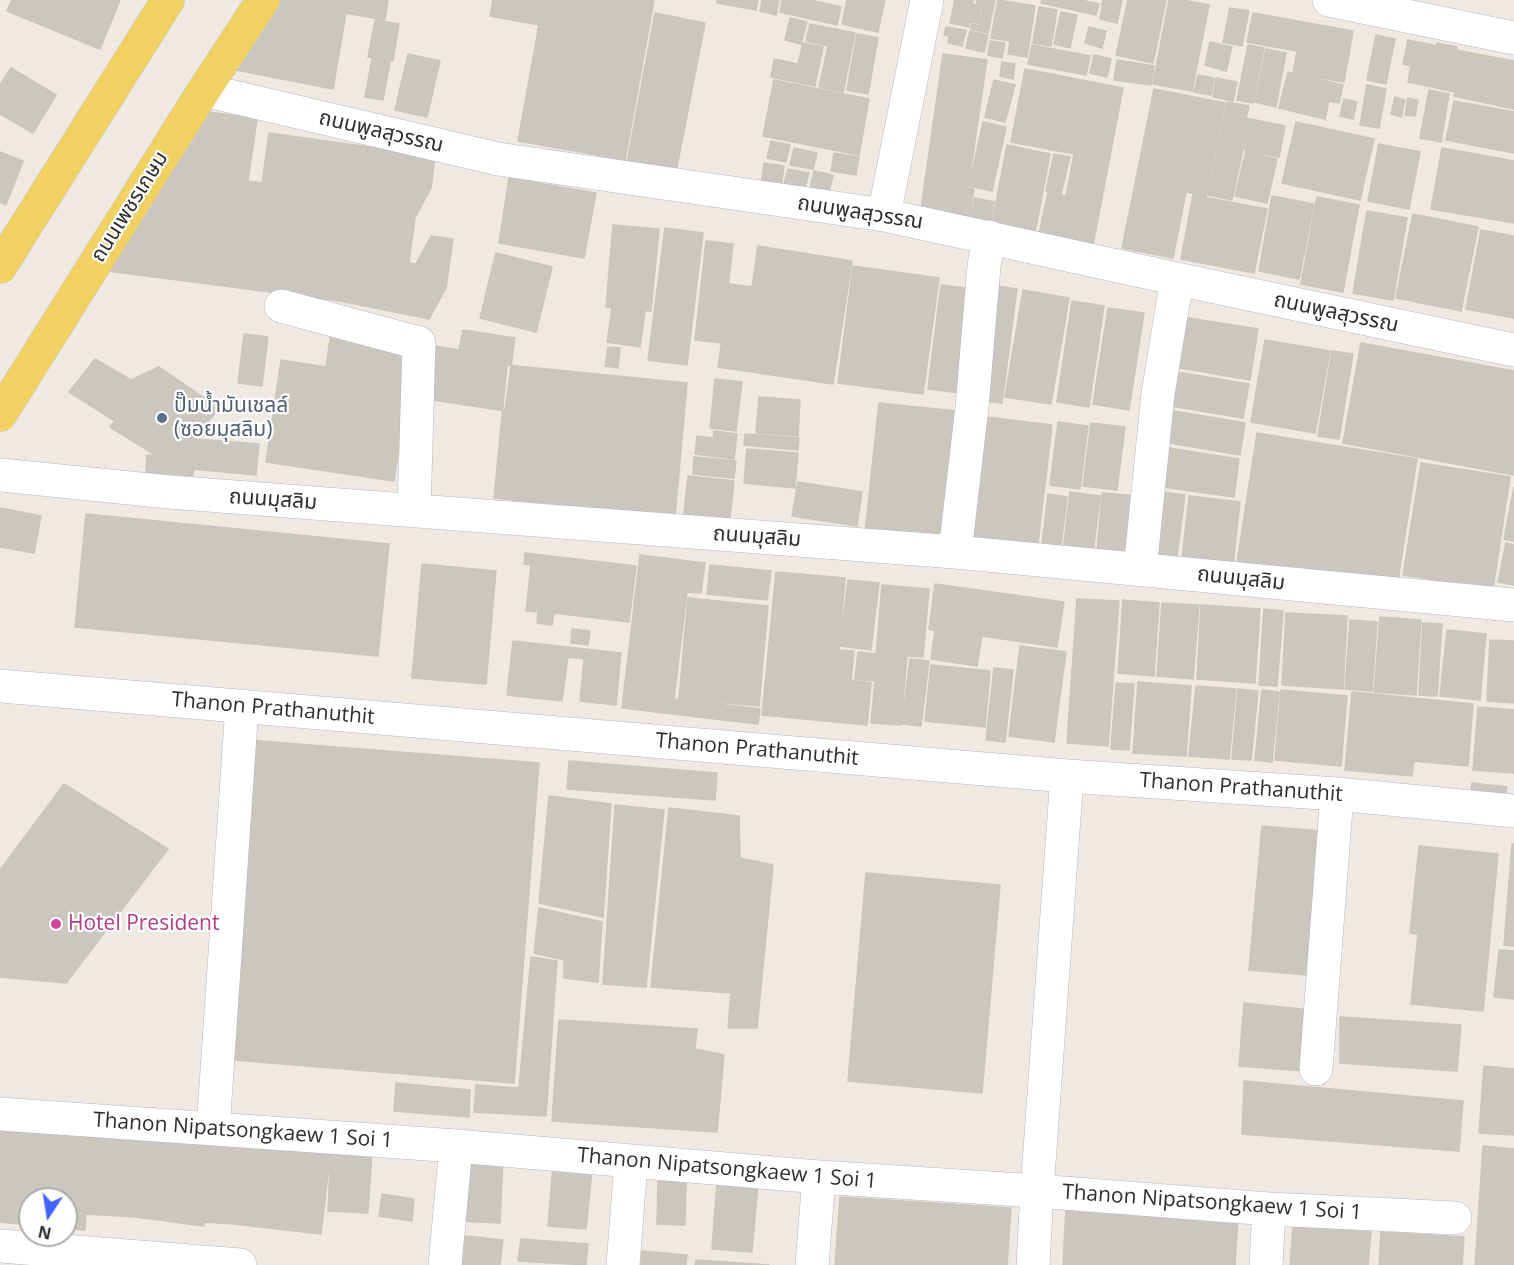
<!DOCTYPE html>
<meta charset="utf-8">
<style>
body{margin:0}
#map{position:relative;width:1514px;height:1265px;overflow:hidden;background:#efe9e1;font-family:"Open Sans",sans-serif}
canvas{display:block}
.north{position:absolute;left:18px;top:1187px;width:60px;height:60px;box-sizing:border-box;background:#fff;border:2px solid #ababab;border-radius:50%;rotate:192deg;font-size:16px;font-weight:700;line-height:24px;text-align:center;color:#2e2e2e}
.north::after{content:'';display:block;margin:auto;width:21px;height:27px;background:#4264fb;clip-path:polygon(50% 0,100% 100%,50% 72%,0 100%)}
</style>
<div id="map">
<canvas width="1514" height="1265"></canvas>
<div class="north">N</div>
</div>
<script>
const ctx = document.querySelector('canvas').getContext('2d');
ctx.lineJoin = 'round';
function fillPath(path, color) { ctx.fillStyle = color; ctx.fill(path, 'evenodd'); }
const shape = rows => new Path2D(rows.map(r => 'M' + r).join(''));
function trace(path, color, width, dash) { ctx.strokeStyle = color; ctx.lineWidth = width; ctx.lineCap = dash ? 'butt' : 'round'; ctx.setLineDash(dash || []); ctx.stroke(path); }
function write(font, color, halo, rows, align = 'center') {
  ctx.font = font + ' "Open Sans","Noto Sans Thai",sans-serif'; ctx.lineWidth = 4.5; ctx.setLineDash([]); ctx.textBaseline = 'middle'; ctx.strokeStyle = halo; ctx.fillStyle = color; for (const [text, x, y, turn = 0] of rows) {
    ctx.save(); ctx.translate(x, y); ctx.rotate((+turn || 0) * Math.PI / 180); ctx.textAlign = isNaN(turn) ? turn : align; if (halo) ctx.strokeText(text, 0, 0); ctx.fillText(text, 0, 0); ctx.restore();
  }
}
const building = shape([
 [12,0,120,0,100,49,7,11,12,0],
 [274,0,388,0,385,20,346,13,333,89,231,69,274,0],
 [493,0,654,0,625,160,518,141,539,25,490,16,493,0],
 [717,0,758,0,756,10,717,3,717,0],
 [762,0,779,0,776,15,760,11,762,0],
 [782,0,810,0,841,7,837,25,780,12,782,0],
 [847,0,885,0,878,32,842,24,847,0],
 [955,0,973,0,972,4,981,6,978,23,970,22,969,27,950,23,955,0],
 [977,0,995,0,988,33,971,29,972,24,979,26,983,6,976,5,977,0],
 [998,0,1035,6,1027,57,1008,54,1010,41,991,38,998,0],
 [1042,0,1081,0,1099,4,1096,15,1041,3,1042,0],
 [1103,0,1122,0,1117,23,1100,19,1103,0],
 [1128,0,1166,0,1153,63,1116,55,1128,0],
 [1169,0,1183,0,1209,5,1192,91,1153,84,1169,0],
 [1039,7,1057,10,1051,46,1033,43,1039,7],
 [1230,8,1249,11,1242,46,1223,42,1230,8],
 [1061,12,1077,15,1070,48,1054,44,1061,12],
 [655,13,705,23,676,172,627,163,655,13],
 [1253,13,1353,31,1344,82,1293,73,1297,51,1247,42,1253,13],
 [790,18,807,22,801,44,785,40,790,18],
 [375,20,399,24,393,61,368,57,375,20],
 [810,24,855,33,843,92,819,87,828,46,806,41,810,24],
 [946,27,966,30,962,46,948,43,949,36,944,35,946,27],
 [1089,27,1106,31,1102,48,1085,43,1089,27],
 [970,31,988,35,984,52,966,48,970,31],
 [857,34,878,38,868,94,847,90,857,34],
 [1376,35,1395,39,1386,84,1367,80,1376,35],
 [1408,40,1437,46,1437,43,1457,47,1456,50,1514,61,1514,109,1454,96,1455,92,1408,82,1411,66,1403,64,1408,40],
 [990,41,1005,43,1002,58,988,55,990,41],
 [1210,42,1232,47,1226,71,1205,65,1210,42],
 [803,43,823,47,815,86,771,77,774,59,798,64,803,43],
 [1032,45,1090,56,1086,75,1028,64,1032,45],
 [1248,45,1264,48,1253,103,1237,100,1248,45],
 [1266,49,1286,53,1276,107,1255,102,1266,49],
 [408,54,440,61,427,117,395,110,408,54],
 [943,54,987,60,968,188,974,189,970,216,921,209,943,54],
 [1094,55,1111,59,1107,77,1090,73,1094,55],
 [372,59,390,62,383,100,365,97,372,59],
 [1117,60,1154,66,1151,85,1114,80,1117,60],
 [1002,62,1015,64,1013,79,1000,76,1002,62],
 [11,68,56,95,33,133,0,114,0,85,11,68],
 [1025,69,1123,88,1093,245,1039,234,1048,193,1066,196,1074,154,1011,142,1025,69],
 [1288,72,1343,85,1339,103,1329,101,1325,119,1279,108,1288,72],
 [1198,75,1214,78,1211,95,1194,92,1198,75],
 [1216,78,1237,82,1233,101,1213,97,1216,78],
 [774,80,869,99,859,155,763,136,774,80],
 [994,80,1015,85,1005,122,985,117,994,80],
 [1367,85,1386,89,1379,128,1360,125,1367,85],
 [1154,89,1225,103,1206,196,1186,192,1173,258,1122,248,1154,89],
 [1429,90,1449,94,1441,142,1420,138,1429,90],
 [1395,97,1405,100,1401,117,1391,114,1395,97],
 [1408,98,1418,100,1415,116,1405,115,1408,98],
 [1344,99,1357,102,1353,119,1340,116,1344,99],
 [1454,101,1514,112,1514,153,1446,140,1454,101],
 [1227,102,1249,106,1246,118,1285,126,1279,157,1243,149,1232,200,1208,195,1227,102],
 [196,110,257,119,248,181,262,183,269,133,435,156,431,188,415,218,409,263,416,264,431,236,453,239,446,288,429,319,340,301,108,271,196,110],
 [983,122,1006,127,992,191,969,186,983,122],
 [1296,122,1374,139,1360,200,1282,183,1296,122],
 [771,141,790,145,786,162,767,158,771,141],
 [1379,144,1420,152,1409,209,1368,201,1379,144],
 [1007,145,1050,154,1034,238,991,229,1007,145],
 [794,148,817,153,813,169,790,165,794,148],
 [1442,148,1514,161,1514,223,1431,209,1442,148],
 [1246,151,1277,159,1267,203,1235,196,1246,151],
 [0,152,23,161,6,205,0,202,0,152],
 [834,153,859,157,856,175,831,171,834,153],
 [1054,154,1070,157,1061,194,1046,191,1054,154],
 [764,163,784,166,781,188,761,185,764,163],
 [788,169,809,173,804,192,783,188,788,169],
 [814,171,833,175,828,197,809,193,814,171],
 [509,178,596,193,584,258,499,243,509,178],
 [1193,195,1267,209,1254,273,1181,259,1193,195],
 [1272,196,1314,204,1299,279,1259,271,1272,196],
 [1317,197,1359,205,1343,292,1301,284,1317,197],
 [975,198,994,202,990,225,970,222,975,198],
 [1367,211,1407,218,1393,300,1353,293,1367,211],
 [1413,214,1478,227,1461,311,1396,298,1413,214],
 [613,225,659,229,651,311,606,307,613,225],
 [665,228,703,233,687,365,648,360,665,228],
 [1481,230,1514,236,1514,318,1466,309,1481,230],
 [706,241,733,244,722,343,695,340,706,241],
 [758,246,852,261,833,384,718,367,730,284,752,287,758,246],
 [496,253,552,267,536,332,480,318,496,253],
 [853,266,939,278,923,394,838,383,853,266],
 [941,285,974,289,961,393,928,389,941,285],
 [997,286,1017,289,1002,403,982,401,997,286],
 [1023,290,1069,298,1051,404,1005,397,1023,290],
 [1072,301,1104,306,1089,407,1057,402,1072,301],
 [612,308,645,312,640,347,607,342,612,308],
 [1108,308,1144,313,1129,410,1093,404,1108,308],
 [1183,317,1258,329,1250,380,1174,367,1183,317],
 [463,330,515,338,505,411,427,399,435,346,459,350,463,330],
 [331,332,414,345,394,481,266,462,281,360,326,367,331,332],
 [244,334,268,337,262,386,238,383,244,334],
 [1265,340,1330,351,1315,433,1251,422,1265,340],
 [1361,343,1514,371,1514,475,1343,443,1361,343],
 [608,347,620,348,618,368,605,366,608,347],
 [1332,351,1353,354,1339,439,1318,436,1332,351],
 [95,359,131,380,159,367,219,408,195,439,194,458,157,456,110,427,115,421,69,392,95,359],
 [507,365,687,383,675,516,494,498,507,365],
 [1177,372,1249,384,1243,418,1171,406,1177,372],
 [715,379,742,382,736,431,710,428,715,379],
 [759,397,800,400,798,436,756,433,759,397],
 [879,403,956,411,942,542,865,533,879,403],
 [1169,410,1245,423,1240,455,1164,442,1169,410],
 [978,416,1052,425,1037,552,963,543,978,416],
 [1058,422,1088,426,1080,489,1050,485,1058,422],
 [1091,423,1125,427,1117,490,1083,486,1091,423],
 [714,431,737,434,734,459,695,454,697,436,713,438,714,431],
 [1257,433,1417,459,1397,587,1237,563,1257,433],
 [745,434,799,438,798,450,744,445,745,434],
 [195,439,259,444,256,475,193,469,195,439],
 [1162,447,1239,459,1234,497,1156,486,1162,447],
 [747,449,798,453,795,488,744,483,747,449],
 [147,455,194,458,193,476,146,472,147,455],
 [694,457,736,461,734,478,693,474,694,457],
 [1421,463,1510,477,1493,589,1403,575,1421,463],
 [688,476,734,481,729,526,683,522,688,476],
 [798,482,862,492,857,526,792,516,798,482],
 [1514,487,1514,541,1504,539,1514,487],
 [1070,492,1100,496,1093,554,1063,551,1070,492],
 [1161,492,1185,495,1176,564,1152,561,1161,492],
 [1102,493,1138,496,1132,555,1097,552,1102,493],
 [1048,494,1067,497,1060,554,1041,552,1048,494],
 [1189,496,1240,502,1233,566,1182,560,1189,496],
 [0,508,41,516,34,553,0,547,0,508],
 [86,514,389,544,378,656,75,627,86,514],
 [1506,543,1514,545,1514,585,1498,582,1506,543],
 [525,553,636,566,629,622,554,613,552,625,537,623,538,612,526,611,531,565,524,564,525,553],
 [640,555,705,563,701,593,687,592,674,699,760,709,758,724,622,708,640,555],
 [422,564,496,571,486,684,412,678,422,564],
 [710,565,771,571,767,600,707,594,710,565],
 [776,572,845,578,839,650,854,651,851,680,871,683,867,725,762,715,776,572],
 [848,580,879,583,871,650,840,646,848,580],
 [935,584,1064,602,1057,647,982,636,977,666,931,659,935,631,929,629,935,584],
 [882,585,929,589,923,657,907,656,901,725,871,723,875,681,855,679,858,652,876,654,882,585],
 [688,598,768,606,759,706,679,699,688,598],
 [1077,599,1119,601,1108,746,1067,743,1077,599],
 [1123,600,1159,603,1154,676,1118,673,1123,600],
 [1162,603,1199,605,1193,679,1157,676,1162,603],
 [1201,605,1260,609,1255,683,1197,679,1201,605],
 [1264,609,1283,611,1277,686,1259,685,1264,609],
 [1286,613,1347,616,1343,689,1282,685,1286,613],
 [1380,617,1421,620,1416,695,1374,692,1380,617],
 [1350,620,1377,622,1372,691,1345,689,1350,620],
 [1423,623,1442,624,1437,696,1419,695,1423,623],
 [572,629,590,631,588,645,571,643,572,629],
 [1447,630,1486,634,1480,700,1440,696,1447,630],
 [1490,640,1514,641,1514,703,1487,701,1490,640],
 [513,641,621,653,616,705,580,701,584,659,568,657,562,701,507,695,513,641],
 [1020,646,1066,652,1054,742,1009,736,1020,646],
 [910,659,929,661,921,726,902,724,910,659],
 [931,665,990,671,985,727,925,721,931,665],
 [994,668,1013,670,1005,742,986,740,994,668],
 [1138,682,1191,686,1186,756,1133,753,1138,682],
 [1116,683,1134,684,1129,750,1111,749,1116,683],
 [1196,686,1236,689,1229,759,1189,756,1196,686],
 [1238,689,1258,691,1251,760,1232,759,1238,689],
 [1262,690,1279,692,1272,762,1255,760,1262,690],
 [1281,690,1347,696,1341,766,1275,760,1281,690],
 [1352,692,1473,704,1468,766,1414,761,1412,776,1345,770,1352,692],
 [1478,707,1514,710,1514,773,1473,770,1478,707],
 [247,740,539,763,514,1083,222,1059,247,740],
 [569,761,717,773,715,800,567,789,569,761],
 [1472,783,1507,787,1504,802,1470,798,1472,783],
 [64,784,168,849,66,983,0,977,0,870,64,784],
 [549,796,611,804,603,917,539,903,549,796],
 [615,805,664,810,646,987,603,984,615,805],
 [669,808,739,816,740,858,773,865,757,1028,728,1028,731,993,651,987,669,808],
 [1262,826,1332,832,1319,976,1249,970,1262,826],
 [1512,844,1514,844,1514,946,1504,945,1512,844],
 [1419,846,1498,854,1483,1011,1411,1004,1418,934,1410,933,1419,846],
 [866,873,1000,885,982,1093,848,1081,866,873],
 [539,908,602,922,598,982,564,978,564,960,534,953,539,908],
 [1499,950,1514,951,1514,999,1494,997,1499,950],
 [531,957,557,961,546,1116,474,1112,476,1085,519,1088,531,957],
 [1244,1003,1310,1010,1305,1071,1239,1066,1244,1003],
 [1340,1017,1461,1025,1457,1071,1340,1063,1340,1017],
 [559,1020,697,1029,695,1049,724,1055,717,1132,552,1121,559,1020],
 [1484,1066,1514,1069,1514,1135,1479,1133,1484,1066],
 [1244,1081,1463,1101,1459,1151,1242,1134,1244,1081],
 [396,1083,470,1090,469,1117,394,1111,396,1083],
 [0,1130,49,1134,45,1199,30,1199,30,1225,0,1222,0,1130],
 [49,1134,90,1136,85,1230,66,1228,66,1199,45,1199,49,1134],
 [90,1136,142,1140,136,1217,86,1214,90,1136],
 [213,1137,204,1226,136,1217,142,1140,213,1137],
 [213,1137,242,1137,234,1224,204,1222,213,1137],
 [242,1137,331,1147,321,1234,234,1224,242,1137],
 [1483,1146,1514,1149,1514,1265,1475,1265,1483,1146],
 [331,1147,372,1150,368,1213,328,1211,331,1147],
 [460,1155,503,1157,500,1223,457,1221,460,1155],
 [553,1166,592,1170,586,1229,548,1226,553,1166],
 [658,1181,686,1181,685,1225,657,1224,658,1181],
 [717,1181,758,1184,752,1252,712,1249,717,1181],
 [382,1194,414,1199,412,1221,379,1216,382,1194],
 [840,1197,1011,1208,1007,1265,835,1265,840,1197],
 [1066,1208,1238,1217,1235,1265,1063,1265,1066,1208],
 [1293,1226,1371,1232,1368,1265,1290,1265,1293,1226],
 [1381,1232,1464,1237,1462,1265,1379,1265,1381,1232],
 [457,1235,503,1240,500,1265,454,1265,457,1235],
 [521,1239,588,1244,586,1265,518,1261,521,1239],
 [642,1251,687,1255,686,1265,641,1265,642,1251],
 [696,1260,769,1265,695,1265,696,1260]
]);
const minor = shape([
 [1329,0,1514,38],
 [204,90,498,159,884,215,1177,279,1514,350],
 [884,215,927,0],
 [281,306,419,343,414,511],
 [0,475,169,492,955,552,1514,605],
 [955,552,972,407,984,266,989,237],
 [1140,570,1158,394,1177,279],
 [0,686,1067,776,1337,794,1514,811],
 [1316,1069,1337,794],
 [0,1114,456,1146,819,1177,1037,1191,1269,1209,1455,1218],
 [213,1129,242,706],
 [0,1246,240,1265],
 [445,1265,456,1146],
 [623,1265,631,1162],
 [812,1265,819,1177],
 [1033,1265,1037,1191,1067,776],
 [1266,1265,1269,1209]
]);
const major = shape([
 [0,267,168,0],
 [0,415,204,90,263,0]
]);
const markers = [
 [162,418,6,"#5c6f8a"],
 [56,924,6,"#d1479c"]
];
const streetNames = [
 ["ถนนพูลสุวรรณ",381,132,13],
 ["ถนนเพชรเกษม",130,207,-58],
 ["ถนนพูลสุวรรณ",860,213,9],
 ["ถนนพูลสุวรรณ",1336,313,12],
 ["ถนนมุสลิม",273,500,4],
 ["ถนนมุสลิม",757,537,4],
 ["ถนนมุสลิม",1241,579,6],
 ["Thanon Prathanuthit",273,709,5],
 ["Thanon Prathanuthit",757,750,5],
 ["Thanon Prathanuthit",1241,788,4],
 ["Thanon Nipatsongkaew 1 Soi 1",243,1131,4],
 ["Thanon Nipatsongkaew 1 Soi 1",727,1169,5],
 ["Thanon Nipatsongkaew 1 Soi 1",1212,1203,4]
];
const serviceNames = [
 ["ปั๊มน้ำมันเชลล์",174,406],
 ["(ซอยมุสลิม)",174,430]
];
const hotelNames = [
 ["Hotel President",68,924]
];
fillPath(building, '#cbc7bf');
trace(building, '#cbc5ba', 1.5);
trace(minor, '#b4b7c1', 34);
trace(major, '#c9c9c9', 34);
trace(minor, '#fff', 33);
trace(major, '#f2d163', 33);
for (const [x, y, r, color] of markers) { const dot = new Path2D(); dot.arc(x, y, r, 0, 2 * Math.PI); ctx.fillStyle = color; ctx.fill(dot); trace(dot, '#fff', 2); }
write('21px', '#2e2e2e', '#fff', streetNames);
write('21px', '#4e5e75', '#fff', serviceNames, 'left');
write('21px', '#b23c85', '#fff', hotelNames, 'left');
</script>
